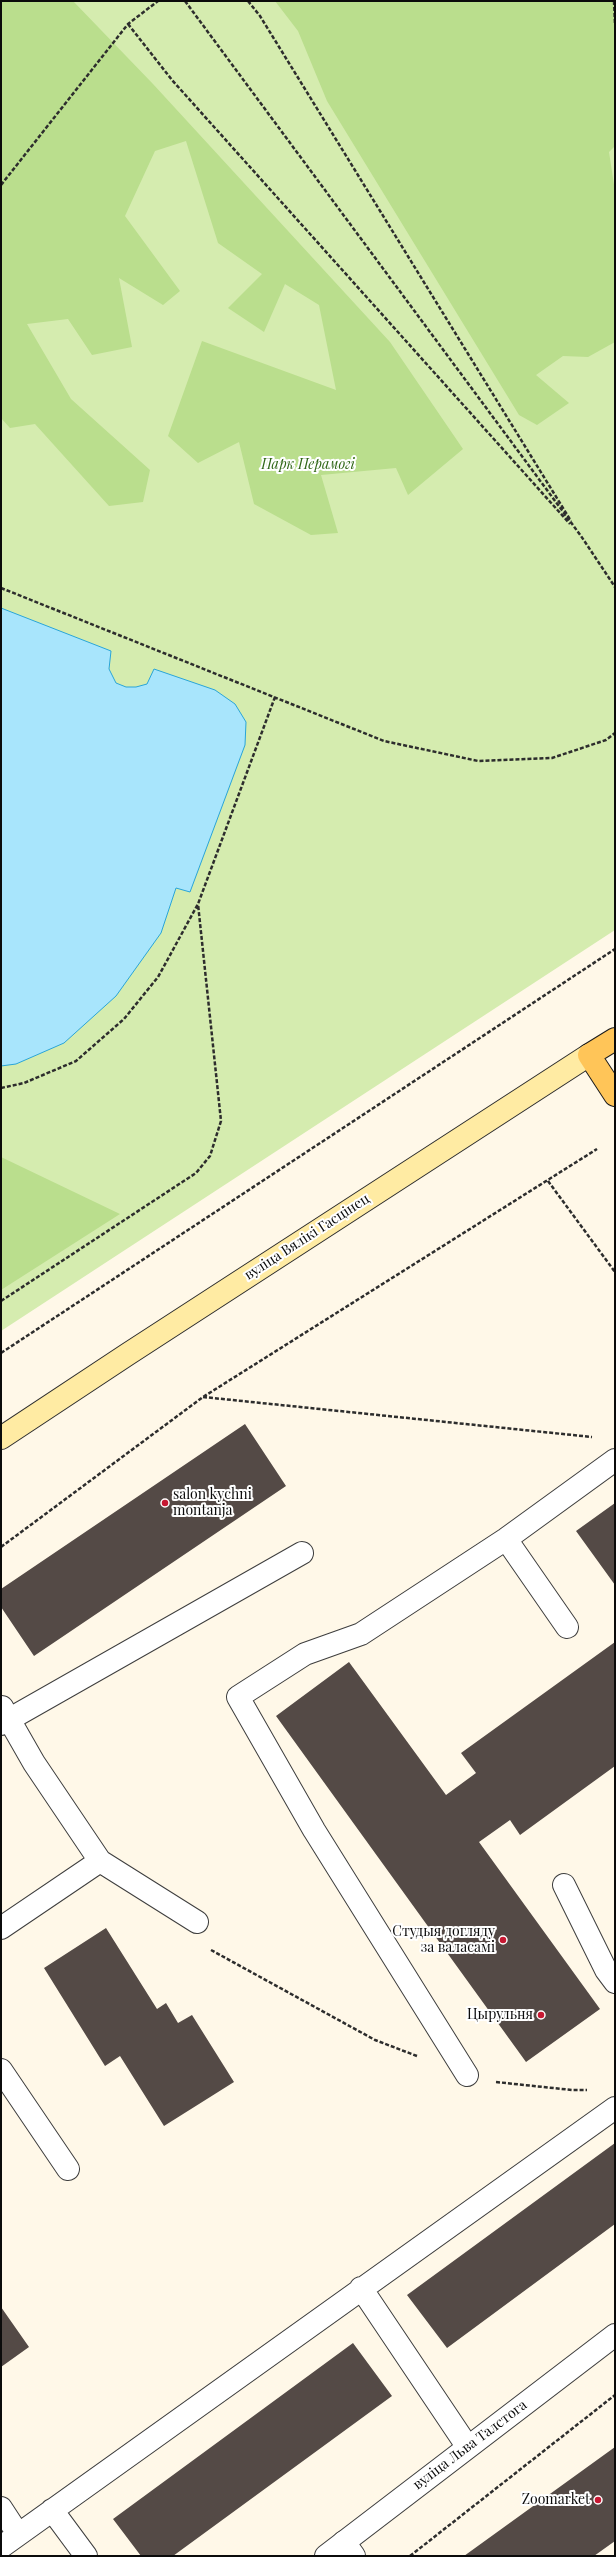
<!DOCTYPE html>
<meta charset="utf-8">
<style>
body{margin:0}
#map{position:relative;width:616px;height:2557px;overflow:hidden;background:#fff8e8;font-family:"Playfair Display",serif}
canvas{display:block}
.frame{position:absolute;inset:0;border:2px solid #0b0b0b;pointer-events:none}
</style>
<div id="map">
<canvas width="616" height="2557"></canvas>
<div class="frame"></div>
</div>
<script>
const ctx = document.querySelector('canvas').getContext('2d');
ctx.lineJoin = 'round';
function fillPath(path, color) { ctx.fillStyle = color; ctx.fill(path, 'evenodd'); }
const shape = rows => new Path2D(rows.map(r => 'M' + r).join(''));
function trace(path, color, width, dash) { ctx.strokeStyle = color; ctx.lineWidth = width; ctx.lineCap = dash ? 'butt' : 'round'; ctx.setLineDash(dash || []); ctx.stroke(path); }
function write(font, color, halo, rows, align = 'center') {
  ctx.font = font + ' "Playfair Display",serif'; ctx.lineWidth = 4; ctx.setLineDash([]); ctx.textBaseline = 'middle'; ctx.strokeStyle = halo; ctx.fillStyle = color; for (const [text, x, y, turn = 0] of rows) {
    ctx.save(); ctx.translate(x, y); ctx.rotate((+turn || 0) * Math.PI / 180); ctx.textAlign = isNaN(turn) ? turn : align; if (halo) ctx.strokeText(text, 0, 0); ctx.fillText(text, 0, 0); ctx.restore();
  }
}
const green = shape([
 [1,1,615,1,615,930,1,1331]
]);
const forest = shape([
 [1,1,73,1,153,84,390,342,463,449,408,495,396,468,321,475,338,533,311,535,254,504,239,442,198,463,168,436,202,341,336,390,319,305,285,284,264,332,228,308,262,274,218,243,186,141,155,151,125,216,180,291,163,305,119,278,132,347,92,355,68,319,27,324,71,399,150,470,143,502,109,506,35,424,10,428,1,418],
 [275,1,615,1,615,146,609,152,615,191,615,342,588,357,563,356,536,375,569,403,537,425,519,415,327,101,298,31],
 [1,1157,120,1214,1,1290]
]);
const water = shape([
 [1,608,111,651,109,669,116,683,126,687,136,687,147,684,154,669,215,690,235,704,246,722,245,745,190,892,176,888,161,933,116,996,64,1043,16,1064,1,1066,1,608]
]);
const building = shape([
 [245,1424,286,1486,34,1656,1,1607,1,1589],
 [615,1503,615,1585,576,1531],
 [615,1642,615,1766,520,1835,510,1820,479,1842,600,2009,526,2062,276,1716,349,1662,446,1795,476,1773,461,1753],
 [106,1928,157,2009,166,2003,178,2023,192,2015,234,2082,164,2126,120,2056,105,2066,44,1968],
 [615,2143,615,2224,447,2348,407,2295],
 [1,2307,29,2347,1,2367],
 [353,2343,392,2396,173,2556,141,2556,113,2519],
 [615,2447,615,2541,594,2556,464,2556]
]);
const path = shape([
 [185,1,581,536,615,587],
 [248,1,260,16,571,521],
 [614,1,615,24],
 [128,24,172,80,570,524],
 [1,185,128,24,158,1],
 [1,588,384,741,478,761,552,758,606,740,615,733],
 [1,1088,24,1083,76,1061,124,1019,158,977,198,904,275,697],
 [548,1181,615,1272],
 [1,1301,196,1173,210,1156,221,1121,198,904],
 [1,1353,615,949],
 [203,1397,592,1437],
 [1,1547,203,1397,597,1149],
 [211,1950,375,2040,417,2056],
 [496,2082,572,2090,587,2090],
 [410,2556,615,2395]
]);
const lane = shape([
 [506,1539,567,1627],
 [2,1707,34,1763,100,1861,197,1922],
 [1,1724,302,1553],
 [564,1885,606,1970,615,1982],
 [1,1928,100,1861],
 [1,2070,68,2169],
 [467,2075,314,1830,238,1697,305,1654,361,1634,506,1539,615,1460],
 [361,2288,467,2446],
 [1,2508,18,2534],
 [52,2510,86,2556],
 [344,2542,354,2556],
 [1,2547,615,2108]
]);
const street = shape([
 [326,2556,615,2335]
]);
const secondary = shape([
 [1,1438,128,1354,589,1055]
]);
const primary = shape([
 [615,1039,589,1055,615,1095]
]);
const markers = [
 [165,1503,4,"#c61832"],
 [503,1940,4,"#c61832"],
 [541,2015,4,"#c61832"],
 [598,2500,4,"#c61832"]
];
const parkNames = [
 ["Парк Перамогі",308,465]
];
const streetNames = [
 ["вуліца Вялікі Гасцінец",307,1237,-33],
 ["вуліца Льва Талстога",470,2445,-37]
];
const poiNames = [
 ["salon kychni",173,1495,"left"],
 ["montanja",173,1511,"left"],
 ["Студыя догляду",495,1932],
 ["за валасамі",495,1948],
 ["Цырульня",533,2015],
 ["Zoomarket",590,2500]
];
fillPath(green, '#d5ecaf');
fillPath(forest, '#bade8d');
fillPath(water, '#a8e5fc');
trace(water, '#29a5d9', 1);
fillPath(building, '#544a46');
trace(lane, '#3e3e3e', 24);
trace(street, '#3e3e3e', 24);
trace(secondary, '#2d2d2d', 24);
trace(primary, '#1c1c1c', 24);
trace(path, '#2d2d2d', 2.5, [4, 2]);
trace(lane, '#fff', 22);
trace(street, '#fff', 22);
trace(secondary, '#ffeba3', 22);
trace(primary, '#ffc558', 22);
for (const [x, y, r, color] of markers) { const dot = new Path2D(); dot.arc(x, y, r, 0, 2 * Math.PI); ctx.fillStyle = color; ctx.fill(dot); trace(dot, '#fff', 1.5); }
write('italic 14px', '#306717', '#fff', parkNames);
write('14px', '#0b0b0b', '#fff', streetNames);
write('14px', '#0b0b0b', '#fff', poiNames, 'right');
</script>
